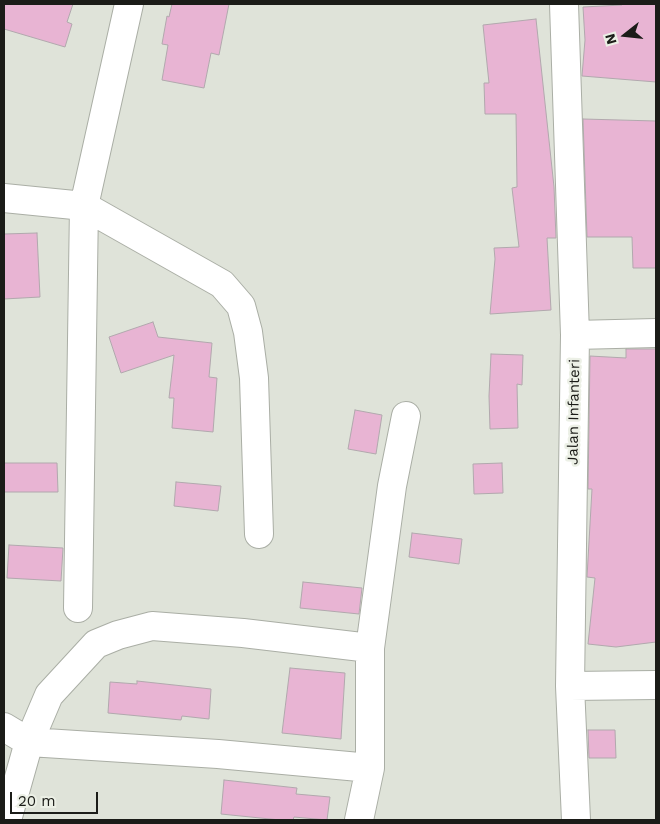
<!DOCTYPE html>
<style>
body{margin:0}
#map{position:relative;width:660px;height:824px;overflow:hidden;background:#dfe3d9;font-family:"Work Sans",sans-serif}
canvas{display:block}
.frame{position:absolute;inset:0;border:5px solid #1b1c18;pointer-events:none}
.north{position:absolute;left:600px;top:10px;width:50px;height:50px;-webkit-text-stroke:4px #ecf0e6;paint-order:stroke;rotate:254deg;font-size:14px;font-weight:700;line-height:20px;text-align:center;color:#1b1c18}
.north::after{content:'';display:block;margin:auto;width:18px;height:22px;background:#1b1c18;clip-path:polygon(50% 0,100% 100%,50% 72%,0 100%)}
.scale{position:absolute;left:10px;top:792px;width:88px;height:22px;box-sizing:border-box;border:2px solid #1b1c18;border-top:0;padding-left:6px;font-size:15px;line-height:18px;white-space:nowrap;color:#1b1c18;-webkit-text-stroke:4px #ecf0e6;paint-order:stroke}
</style>
<div id="map">
<canvas width="660" height="824"></canvas>
<div class="frame"></div>
<div class="north">N</div>
<div class="scale">20 m</div>
</div>
<script>
const ctx = document.querySelector('canvas').getContext('2d');
ctx.lineJoin = 'round';
function fillPath(path, color) { ctx.fillStyle = color; ctx.fill(path, 'evenodd'); }
const shape = rows => new Path2D(rows.map(r => 'M' + r).join(''));
function trace(path, color, width, dash) { ctx.strokeStyle = color; ctx.lineWidth = width; ctx.lineCap = dash ? 'butt' : 'round'; ctx.setLineDash(dash || []); ctx.stroke(path); }
function write(font, color, halo, rows, align = 'center') {
  ctx.font = font + ' "Work Sans",sans-serif'; ctx.lineWidth = 5; ctx.setLineDash([]); ctx.textBaseline = 'middle'; ctx.strokeStyle = halo; ctx.fillStyle = color; for (const [text, x, y, turn = 0] of rows) {
    ctx.save(); ctx.translate(x, y); ctx.rotate((+turn || 0) * Math.PI / 180); ctx.textAlign = isNaN(turn) ? turn : align; if (halo) ctx.strokeText(text, 0, 0); ctx.fillText(text, 0, 0); ctx.restore();
  }
}
const building = shape([
 [4,4,73,4,67,22,72,24,65,47,4,29,4,4],
 [172,4,229,4,219,55,211,53,204,88,162,80,168,45,162,44,167,16,169,17,172,4],
 [622,4,656,4,656,82,582,76,585,40,583,7,622,5,622,4],
 [536,19,554,187,556,238,547,238,551,310,490,314,495,259,494,248,519,247,512,188,517,187,516,114,485,114,484,83,489,83,483,25,536,19],
 [583,119,656,121,656,268,633,268,632,237,587,237,583,119],
 [37,233,40,297,4,299,4,234,37,233],
 [153,322,158,337,212,343,209,377,217,378,213,432,172,428,174,398,169,398,174,355,121,373,109,337,153,322],
 [626,349,656,349,656,642,616,647,588,644,595,578,587,577,592,489,588,489,590,356,626,358,626,349],
 [491,354,523,355,522,385,517,384,518,428,490,429,489,396,491,354],
 [355,410,382,415,376,454,348,449,355,410],
 [4,463,57,463,58,492,4,492,4,463],
 [502,463,503,493,474,494,473,464,502,463],
 [176,482,221,486,218,511,174,506,176,482],
 [412,533,462,539,459,564,409,557,412,533],
 [9,545,63,548,61,581,7,578,9,545],
 [303,582,362,588,359,614,300,608,303,582],
 [290,668,345,673,341,739,282,733,290,668],
 [137,681,211,689,209,719,182,716,181,720,108,713,110,682,137,684,137,681],
 [588,730,615,730,616,758,589,758,588,730],
 [224,780,297,788,296,794,330,797,327,820,294,817,293,820,280,820,221,814,224,780]
]);
const minor = shape([
 [564,4,575,335,570,686,576,820],
 [4,198,84,206,222,284,241,306,248,332,254,378,259,534],
 [575,335,656,333],
 [78,608,84,206,129,4],
 [570,686,656,685],
 [4,727,29,742,218,754,370,768,359,820],
 [370,768,370,648,392,486,406,416],
 [7,820,29,742,49,695,96,644,118,635,152,626,243,633,370,648]
]);
const streetNames = [
 ["Jalan Infanteri",574,412,-89]
];
fillPath(building, '#e8b4d3');
trace(building, '#b1a8ad', 1);
trace(minor, '#aaaea5', 30);
trace(minor, '#fff', 28);
write('15px', '#1b1c18', '#ecf0e6', streetNames);
</script>
